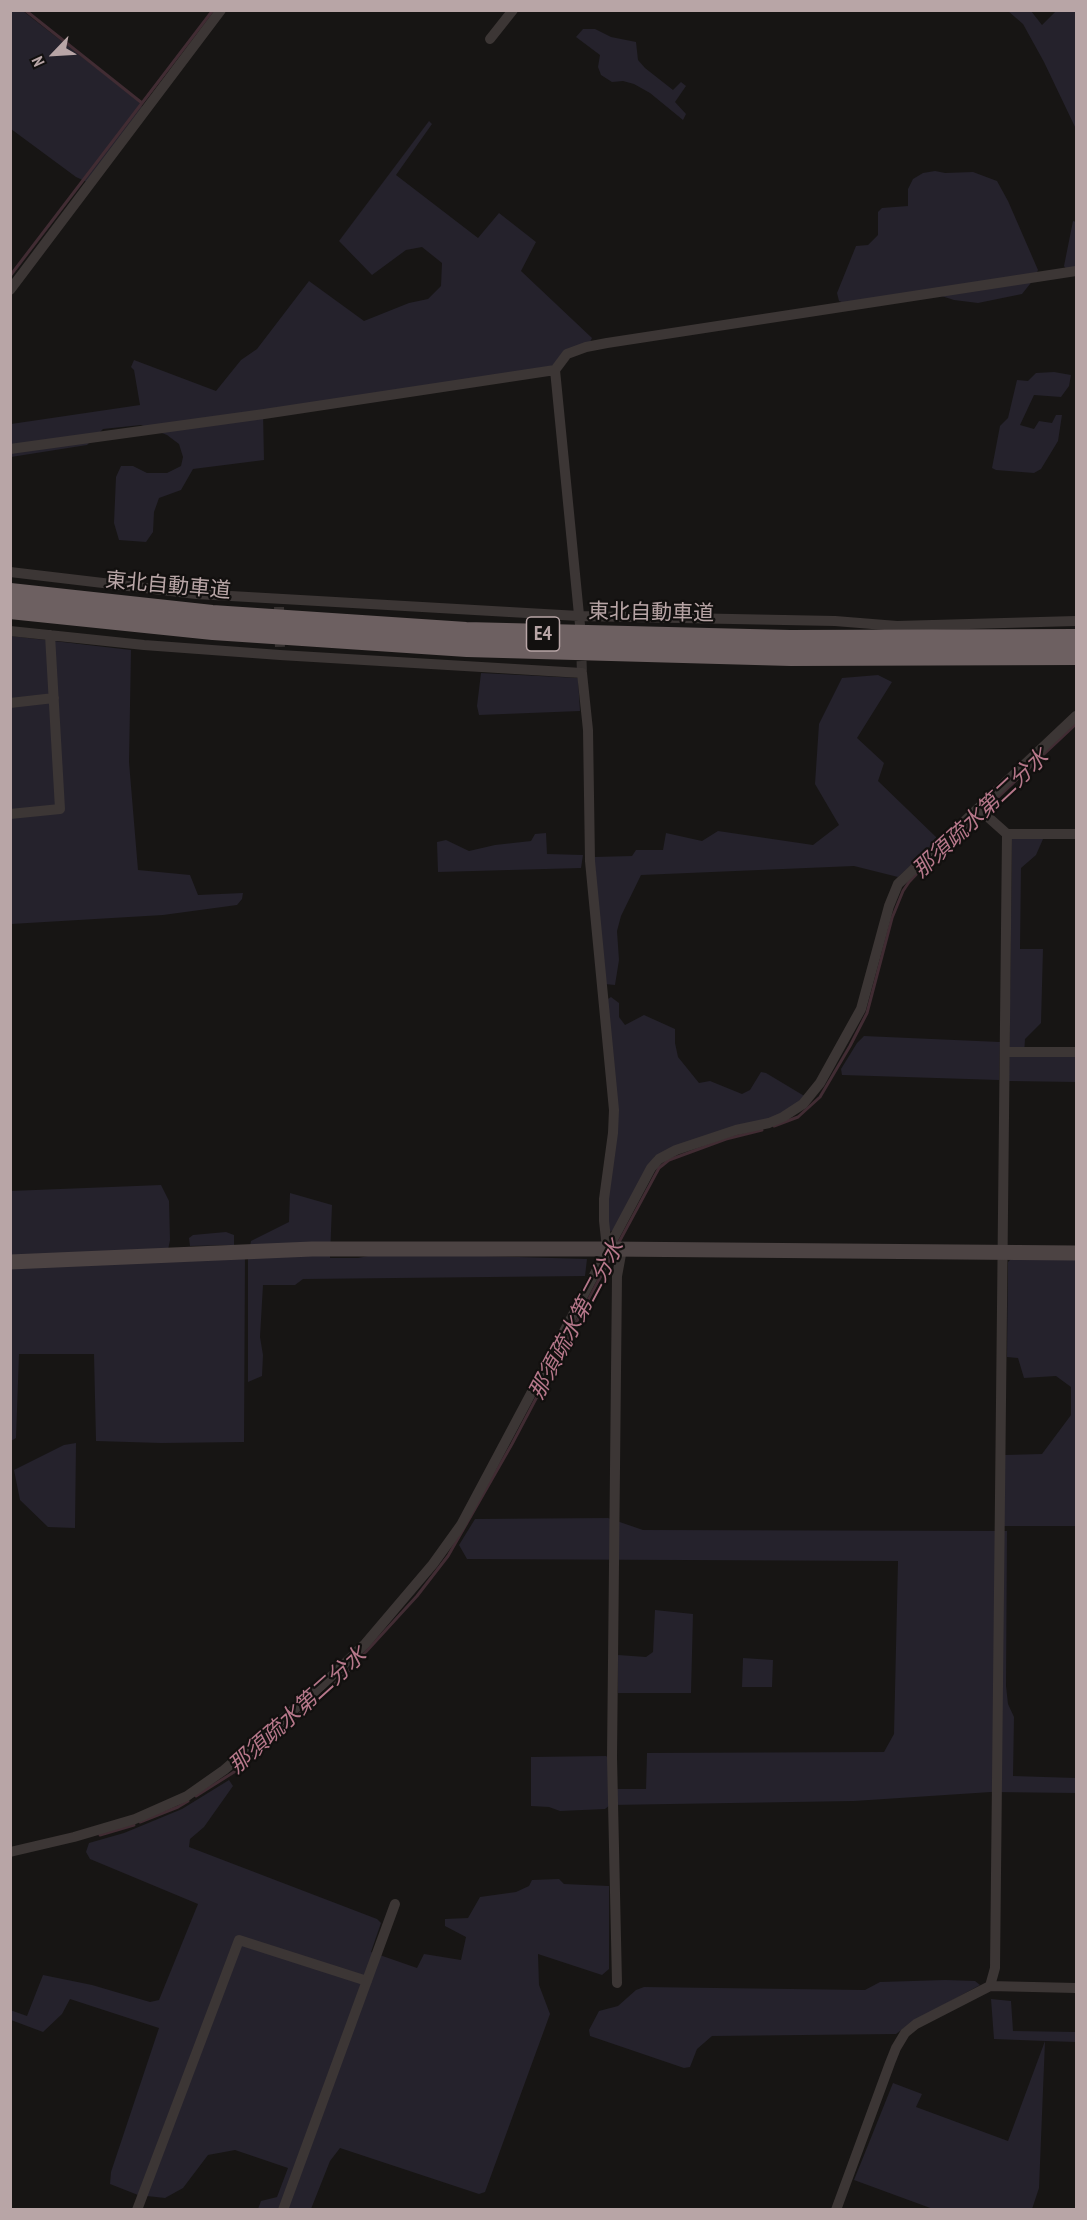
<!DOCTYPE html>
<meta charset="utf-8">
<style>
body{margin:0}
#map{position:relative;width:1087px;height:2220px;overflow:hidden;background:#171514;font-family:"PT Sans Narrow",sans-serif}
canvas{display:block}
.frame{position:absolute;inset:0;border:12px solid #b8a5a6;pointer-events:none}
.north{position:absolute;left:24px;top:24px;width:60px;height:60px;-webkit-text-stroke:4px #12100f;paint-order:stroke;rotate:245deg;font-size:16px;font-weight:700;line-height:24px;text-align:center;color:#b8a5a6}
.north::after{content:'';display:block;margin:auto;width:21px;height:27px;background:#b8a5a6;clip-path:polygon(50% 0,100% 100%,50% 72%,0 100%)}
</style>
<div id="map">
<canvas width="1087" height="2220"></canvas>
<div class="frame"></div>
<div class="north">N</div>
</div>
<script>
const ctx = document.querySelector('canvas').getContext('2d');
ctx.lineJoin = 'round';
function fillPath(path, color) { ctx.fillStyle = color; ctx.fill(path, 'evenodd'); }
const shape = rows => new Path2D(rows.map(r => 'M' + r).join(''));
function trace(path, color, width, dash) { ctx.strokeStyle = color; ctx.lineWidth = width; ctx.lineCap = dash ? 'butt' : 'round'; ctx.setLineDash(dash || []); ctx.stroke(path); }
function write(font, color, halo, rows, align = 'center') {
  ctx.font = font + ' "PT Sans Narrow","Noto Sans JP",sans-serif'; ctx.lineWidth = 4.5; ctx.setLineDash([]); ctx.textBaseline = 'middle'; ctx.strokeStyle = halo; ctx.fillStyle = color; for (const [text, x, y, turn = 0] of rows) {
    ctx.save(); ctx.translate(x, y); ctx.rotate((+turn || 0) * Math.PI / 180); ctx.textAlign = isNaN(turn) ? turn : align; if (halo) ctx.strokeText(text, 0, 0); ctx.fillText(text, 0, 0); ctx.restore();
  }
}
const green = shape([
 [10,11,23,11,141,103,142,107,87,182,76,177,11,129],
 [1008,11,1031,11,1042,25,1056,11,1076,11,1076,129,1044,62,1023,24],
 [583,29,595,29,611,37,636,42,638,60,645,68,673,90,681,82,686,86,675,102,686,114,683,120,650,93,634,84,623,81,612,82,601,75,598,67,600,55,576,37],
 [429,121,432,124,396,175,478,238,499,213,536,242,521,271,592,338,589,344,555,367,263,412,264,460,193,469,181,490,159,498,154,512,153,532,146,542,119,540,114,523,116,477,121,466,133,466,147,473,167,473,181,466,183,457,179,444,167,435,141,425,103,429,87,445,11,457,11,424,140,405,134,370,131,367,134,360,216,391,241,360,257,349,309,281,364,321,409,303,428,299,441,286,442,263,422,247,406,250,372,275,339,241],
 [935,171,945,173,973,172,997,181,1008,201,1038,270,1034,279,1022,294,978,303,954,300,926,291,844,303,839,301,837,293,856,246,868,245,878,235,878,212,882,208,908,206,908,189,913,179,923,173],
 [1073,221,1076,222,1076,269,1066,269,1064,266],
 [1054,372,1071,375,1069,386,1061,397,1034,395,1020,425,1034,429,1039,421,1052,423,1056,415,1062,415,1058,441,1041,469,1034,473,996,470,992,468,1000,426,1008,418,1017,380,1028,381,1036,373],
 [11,636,131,650,129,762,138,870,190,875,198,895,243,893,242,899,237,905,163,915,11,924],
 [481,673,578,678,580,711,479,715,477,706],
 [878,675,892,682,857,738,884,763,878,781,936,837,936,843,898,877,854,866,641,875,621,916,617,931,619,960,615,985,605,984,594,857,632,856,636,850,663,850,666,833,702,841,718,831,813,845,839,825,815,784,819,724,842,678],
 [546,833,547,854,583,855,581,868,438,872,437,842,446,840,469,851,495,845,531,841,535,834],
 [1022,838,1043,839,1036,855,1021,868,1020,949,1043,949,1041,1023,1025,1039,1024,1055,1076,1056,1076,1082,1009,1081,1012,839],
 [611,997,619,1003,619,1017,625,1025,644,1015,675,1029,675,1043,678,1057,699,1083,710,1081,742,1094,750,1090,761,1072,766,1073,806,1097,779,1117,655,1156,614,1230,609,1232,607,1222,611,1166,606,1000],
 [864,1036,1000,1042,999,1080,842,1075,841,1069,857,1043],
 [161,1185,169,1201,170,1240,167,1255,245,1254,244,1442,161,1443,96,1441,94,1354,19,1354,16,1438,11,1441,10,1191],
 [290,1193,332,1205,330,1258,358,1258,383,1253,587,1259,585,1276,303,1279,295,1285,263,1285,260,1337,263,1355,262,1376,248,1382,248,1257,251,1241,289,1222],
 [226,1232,234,1235,234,1245,190,1246,189,1238,193,1235],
 [1013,1257,1076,1257,1076,1526,1003,1526,1005,1455,1042,1454,1071,1415,1071,1387,1056,1376,1024,1378,1018,1358,1007,1357,1008,1262],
 [76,1443,75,1528,48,1527,20,1500,14,1470,64,1445],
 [608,1518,643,1530,1007,1531,1006,1686,1008,1704,1014,1717,1013,1776,1076,1778,1076,1793,991,1792,854,1801,610,1805,605,1809,560,1811,549,1807,531,1806,531,1757,606,1756,609,1758,610,1789,646,1789,647,1753,884,1752,894,1734,898,1561,467,1559,459,1545,475,1519],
 [655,1610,693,1614,691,1693,618,1693,618,1655,646,1657,653,1652],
 [743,1658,773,1660,772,1687,742,1687],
 [229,1780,233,1786,204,1827,190,1839,189,1847,377,1919,381,1923,371,1952,417,1968,424,1954,461,1960,466,1937,445,1926,445,1919,468,1918,480,1897,516,1892,529,1886,532,1880,559,1879,564,1884,609,1886,609,1969,602,1975,538,1954,539,1985,550,2014,485,2192,479,2194,340,2148,330,2161,311,2209,258,2209,261,2201,277,2197,288,2168,235,2150,208,2155,183,2188,165,2198,138,2195,110,2184,111,2172,159,2028,70,1999,62,2014,43,2032,11,2020,10,2010,27,2016,43,1975,92,1985,150,2002,159,2000,198,1904,90,1859,86,1852,89,1843,124,1833,182,1809],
 [945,1980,975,1981,980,1985,911,2023,896,2034,712,2036,697,2049,690,2067,684,2068,590,2036,589,2030,599,2011,618,2006,636,1990,644,1987,865,1990,880,1982],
 [991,1999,1011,2001,1013,2031,1076,2032,1076,2042,1045,2041,1039,2188,1032,2209,933,2209,854,2180,893,2083,922,2094,916,2107,1008,2141,1045,2041,994,2039]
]);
const stream = shape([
 [25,10,142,103],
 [10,276,213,10],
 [962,831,1076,724],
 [774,1126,798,1117,820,1097,850,1046,867,1013,892,918,903,891,909,882,926,864],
 [618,1244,659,1168,669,1160,726,1139,762,1130],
 [196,1796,242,1767,265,1744,342,1678,417,1596,448,1556,512,1444,612,1255],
 [140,1822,178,1807,188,1801],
 [100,1835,134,1825]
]);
const streetTunnel = shape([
 [279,607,280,649],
 [581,646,582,673]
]);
const street = shape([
 [490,39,513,10],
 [10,290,221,10],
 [10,449,264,414,555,370],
 [10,572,196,594,579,616,835,621,897,626,1076,621],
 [580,625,555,370,567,354,586,347,607,343,1076,271],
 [10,631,144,645,280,655,582,673,588,730,590,861,614,1110,613,1133,604,1199,604,1221,607,1248],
 [10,703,54,698],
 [979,809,1007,834,1076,834],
 [10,814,60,809,50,635],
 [1006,1052,1076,1052],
 [10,1852,74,1837,135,1819,187,1796,224,1770,320,1687,365,1644,433,1564,461,1525,651,1168,659,1159,676,1150,736,1130,769,1123,783,1117,803,1104,820,1083,861,1009,889,906,898,884,1076,716],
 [617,1983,612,1757,617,1276,622,1249],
 [990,1986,995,1968,1007,834],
 [137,2210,239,1940,367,1981],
 [283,2210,395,1904],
 [836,2210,890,2063,896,2048,905,2033,916,2024,990,1986,1076,1988]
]);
const secondary = shape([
 [10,1262,312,1249,608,1249,1076,1253]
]);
const highway = shape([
 [10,593,212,615,466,632,790,640,1076,639],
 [10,609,213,630,467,647,791,656,1076,655]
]);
const shields = [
 [543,634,33]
];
const shieldNames = [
 ["E4",543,634]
];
const streetNames = [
 ["東北自動車道",168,586,5],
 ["東北自動車道",651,613,1]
];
const waterNames = [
 ["那須疏水第二分水",981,814,-43],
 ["那須疏水第二分水",577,1320,-62],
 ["那須疏水第二分水",298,1711,-42]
];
fillPath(green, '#25222c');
trace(stream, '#412c33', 3);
trace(streetTunnel, '#373231', 10, [10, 5]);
trace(street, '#3c3635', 10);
trace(secondary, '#4c4343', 15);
trace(highway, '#6d6061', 20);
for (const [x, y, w] of shields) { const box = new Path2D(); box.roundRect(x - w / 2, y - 17, w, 34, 4.5); ctx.fillStyle = '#12100f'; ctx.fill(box); trace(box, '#b8a5a6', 1.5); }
write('bold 20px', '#b8a5a6', null, shieldNames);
write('21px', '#b8a5a6', '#12100f', streetNames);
write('italic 22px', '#b7788b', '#12100f', waterNames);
</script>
